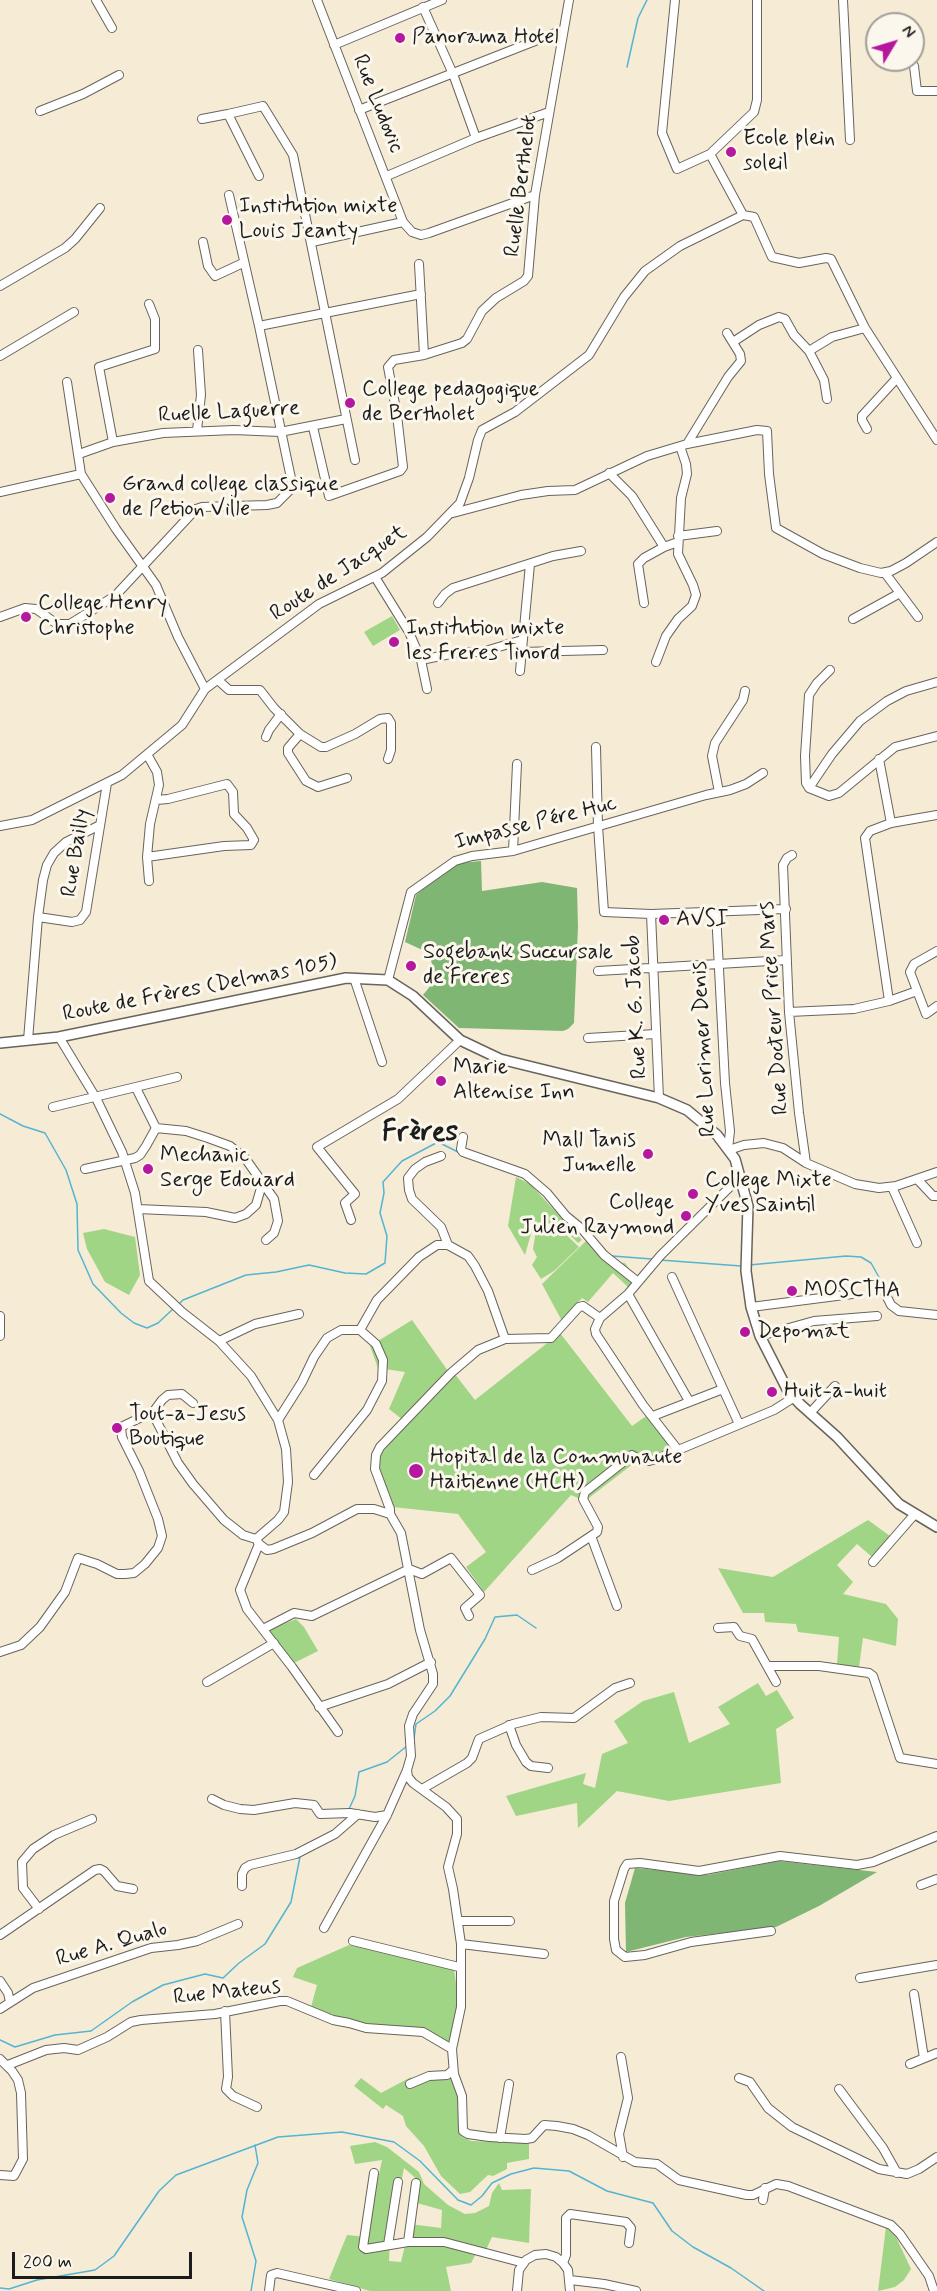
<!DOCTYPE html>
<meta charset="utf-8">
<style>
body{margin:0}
#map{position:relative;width:937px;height:2291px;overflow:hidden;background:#f6ebd5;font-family:Mynerve,sans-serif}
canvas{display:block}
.north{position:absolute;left:865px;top:12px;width:60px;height:60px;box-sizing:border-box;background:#fbf7ec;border:2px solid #a29f99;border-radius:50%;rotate:52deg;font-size:16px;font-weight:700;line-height:24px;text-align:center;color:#1c1c1c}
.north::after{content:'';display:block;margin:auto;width:21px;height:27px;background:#b5179e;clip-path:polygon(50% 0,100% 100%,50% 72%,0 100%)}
.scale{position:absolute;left:12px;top:2252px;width:180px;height:27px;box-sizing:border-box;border:3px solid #1c1c1c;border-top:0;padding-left:8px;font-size:18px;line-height:21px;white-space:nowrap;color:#1c1c1c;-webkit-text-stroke:4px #fbf7ec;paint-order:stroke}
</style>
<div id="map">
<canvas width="937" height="2291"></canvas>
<div class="north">N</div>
<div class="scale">200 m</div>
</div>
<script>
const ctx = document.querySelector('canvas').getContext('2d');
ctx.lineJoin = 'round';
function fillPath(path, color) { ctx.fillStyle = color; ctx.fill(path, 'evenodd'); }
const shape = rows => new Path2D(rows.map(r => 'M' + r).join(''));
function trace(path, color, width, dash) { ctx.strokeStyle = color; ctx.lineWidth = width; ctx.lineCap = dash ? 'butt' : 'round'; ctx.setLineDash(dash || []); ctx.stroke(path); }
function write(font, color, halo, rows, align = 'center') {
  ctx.font = font + ' Mynerve,sans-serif'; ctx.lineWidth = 6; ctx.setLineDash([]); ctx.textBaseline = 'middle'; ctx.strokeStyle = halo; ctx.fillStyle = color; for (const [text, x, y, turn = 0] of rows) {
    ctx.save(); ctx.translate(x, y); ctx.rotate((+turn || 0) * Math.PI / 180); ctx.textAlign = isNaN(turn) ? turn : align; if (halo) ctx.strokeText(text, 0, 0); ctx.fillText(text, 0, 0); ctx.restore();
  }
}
const green = shape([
 [392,616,400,630,373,646,364,632],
 [516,1177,530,1184,582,1240,578,1243,557,1222,533,1227,525,1255,508,1226],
 [557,1226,579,1247,554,1271,541,1279,532,1265,537,1257,533,1249,536,1230],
 [104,1229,135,1237,140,1275,129,1295,105,1282,87,1249,83,1233],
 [586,1241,602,1256,614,1262,625,1263,637,1280,629,1288,613,1273,588,1302,582,1298,562,1321,542,1284],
 [412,1320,448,1371,403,1420,389,1409,405,1372,378,1368,370,1346],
 [560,1333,632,1426,649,1414,673,1449,657,1459,638,1460,585,1501,571,1495,484,1592,466,1567,486,1552,458,1514,393,1507,376,1464,384,1450,454,1373,475,1400],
 [868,1520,890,1536,872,1557,857,1544,837,1565,853,1582,843,1594,886,1604,898,1619,896,1646,863,1638,859,1667,837,1664,839,1637,798,1632,796,1624,765,1622,764,1613,743,1613,718,1568,773,1577],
 [296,1619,304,1627,318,1651,292,1664,266,1631],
 [758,1683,766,1696,777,1690,794,1718,776,1729,781,1783,669,1801,617,1791,578,1828,577,1803,516,1816,506,1796,586,1773,583,1784,595,1788,602,1754,628,1743,614,1721,643,1701,674,1692,689,1743,730,1724,718,1707],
 [349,1945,454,1969,458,1998,450,2044,426,2029,359,2025,333,2018,311,2007,317,1985,293,1977,297,1968],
 [430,2072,449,2074,459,2098,459,2129,463,2137,471,2141,529,2143,529,2159,507,2163,507,2169,493,2176,488,2175,470,2192,460,2194,441,2176,424,2146,406,2126,403,2116,386,2105,383,2109,354,2086,361,2078,381,2093,411,2077,414,2082],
 [375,2142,387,2147,419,2172,424,2184,448,2205,465,2214,475,2213,489,2206,492,2193,499,2183,502,2190,531,2189,529,2243,492,2237,486,2250,479,2248,471,2263,446,2267,451,2291,370,2291,329,2279,347,2235,366,2237,382,2160,355,2164,350,2146],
 [404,2168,420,2182,417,2203,442,2210,441,2228,410,2224,401,2262,389,2261,390,2240],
 [886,2227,896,2237,911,2269,904,2280,895,2287,878,2291]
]);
const forest = shape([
 [481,861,482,891,542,882,577,888,578,927,574,1023,568,1029,563,1031,459,1028,423,995,436,979,429,953,405,942,416,895,438,877,459,863],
 [779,1861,877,1872,819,1906,776,1927,686,1937,626,1952,625,1903,635,1868,707,1875]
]);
const stream = shape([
 [627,67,638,18,647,0],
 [0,1114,23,1126,45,1133,66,1170,77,1204,78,1250,93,1284,121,1313,134,1323,147,1328,158,1323,173,1309],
 [574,1227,581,1234],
 [612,1256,652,1259],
 [660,1260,741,1266],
 [749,1265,846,1256,861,1257,871,1263,884,1286],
 [179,1304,183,1300,246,1275,276,1272,309,1265,345,1273,366,1274,385,1263,387,1236,380,1213,384,1193,383,1182,402,1161,438,1142,460,1153],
 [414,1738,416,1724,435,1711,450,1696,485,1639,495,1617,517,1615,536,1628],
 [349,1809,355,1796,359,1772,387,1762,407,1746],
 [0,2040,15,2047,55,2035,91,2031,132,2002,163,1985,205,1974,223,1978,239,1963,265,1944,291,1902,300,1857],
 [0,2288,9,2289,37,2280,95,2270,114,2256,159,2191,176,2175,278,2137,342,2132,394,2142,420,2161,458,2200,471,2205,482,2196,492,2183,511,2174,534,2168,569,2171,607,2191,653,2203,672,2231,693,2247,731,2268,764,2291],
 [251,2291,256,2261,242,2217,247,2190,258,2163,255,2145]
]);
const minor = shape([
 [96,0,112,28],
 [317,0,403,222,412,232,421,235,429,233,535,195],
 [675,0,662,133,677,169,710,154,754,112,757,100,757,0],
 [843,0,850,140],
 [423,7,453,74,476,138],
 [334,45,442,0],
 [914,66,917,91,937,91],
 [359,110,563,30],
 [40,111,83,94,119,75],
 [202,119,228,114],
 [710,154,743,215],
 [259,176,228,114,263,106,293,155,355,460],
 [387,176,476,138,549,112],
 [203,242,208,266,215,276,243,263],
 [312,242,403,222],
 [419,264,424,355],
 [0,286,65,248,75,239,100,208],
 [259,326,421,294],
 [733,342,759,325,779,317,785,319,794,335,809,351],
 [0,356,74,312],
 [67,382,81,474,116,529,156,585,178,637,205,689],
 [827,399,824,380,809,351,832,337,865,328],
 [313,427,329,496,400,471,403,467,397,415,388,367,394,360,424,355,462,343,467,339,482,311,496,298,524,281,528,276,535,195,569,0],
 [867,429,862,420,862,416,897,378],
 [197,430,201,395,198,350],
 [113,442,99,367,155,349,155,319,149,304],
 [687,444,728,377,741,361,740,354,727,333],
 [79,454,113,442,163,433,234,430,280,432,346,419],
 [609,473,632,496,664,547,678,542],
 [0,492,81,474],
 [453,513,521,495,548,491,575,490,647,456,687,444,757,430,767,431,769,474,776,528,823,554,860,568,881,573,891,571,906,563,937,542],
 [678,536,717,531],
 [885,573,918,617],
 [375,577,409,632,421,660,427,689],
 [438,603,445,594,453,588,553,556,581,551],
 [644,603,638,564,644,558,664,547],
 [0,617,25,608,36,609,57,624,70,624,115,596,196,509,202,507,267,505,277,503,290,490,292,483,259,326,229,195],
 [853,619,900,593],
 [521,652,603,650],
 [421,660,460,652,482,652,522,640],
 [656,662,666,636,678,619,692,606,696,595,693,585,678,554,681,498,687,474,686,464,680,446],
 [520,671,530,564],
 [219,681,229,690,260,690,274,708,300,734,321,747,326,747,355,734,380,719,388,718,391,723,391,750,388,759],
 [937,682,906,691,887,701,860,721,832,754,809,788,829,796,839,793,895,747,937,736],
 [300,734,288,748,288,753,306,781,318,787,347,778],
 [266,737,269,730,281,714],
 [596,747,598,826,604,912,651,914,786,909],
 [148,756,157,772,159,785,150,824,147,857,149,881],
 [879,759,891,823],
 [809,788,806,783,805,756,809,695,817,683,830,670],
 [719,792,712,756,715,743,743,700,745,691],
 [0,826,32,820,122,775,182,725,205,689,319,604,382,573,427,537,460,503,469,478,478,440,482,430,515,412,589,355,624,297,645,271,680,246,743,215,754,217,772,257,799,263,826,258,831,259,865,328,937,440],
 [513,851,517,764],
 [792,855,787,858,783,865,789,1012,799,1113,806,1163],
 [147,857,224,846,251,845,254,840,247,828,234,814,233,792,227,784,168,799,156,800],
 [716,912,725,1083,730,1131,728,1149],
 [651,914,659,1098],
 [38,917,72,922,80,920,86,912,107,783],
 [937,951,914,964,910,972,926,1014,937,1006],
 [598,971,787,960],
 [354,978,382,1062],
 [388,980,411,892,455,861,472,856,513,851,706,795,730,790,746,784,763,773],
 [889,1001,865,838,870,831,891,823,937,815],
 [789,1012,854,1009,889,1001,917,991],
 [588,1038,655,1034],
 [28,1040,38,917,43,880,47,865,54,853,66,842,100,825],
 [53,1107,177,1077],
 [156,1128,186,1131,208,1138,230,1146,245,1158,274,1199,278,1221,274,1233,266,1240],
 [463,1137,461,1149,463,1152,525,1174,547,1193,566,1216,582,1229,604,1255,638,1282],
 [729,1150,744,1145,764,1143,783,1148,806,1163,855,1184,879,1188,896,1186,937,1172],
 [441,1156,425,1162,415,1169,408,1178,409,1190,412,1199,441,1227,448,1245],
 [85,1169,135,1158,140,1155,146,1146,156,1128,136,1088],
 [917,1179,933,1196,937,1196],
 [892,1187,917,1243],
 [138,1209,206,1212,235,1218,246,1214,256,1205,263,1181],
 [351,1220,345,1203,355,1194,317,1147,398,1099,460,1040],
 [672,1277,739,1424],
 [883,1289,891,1305,899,1311,937,1315],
 [628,1294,689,1401],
 [751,1307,852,1294],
 [0,1316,0,1336],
 [760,1336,814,1321,877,1316],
 [219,1341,255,1324,299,1314],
 [810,1413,835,1386],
 [151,1415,162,1400,168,1395,182,1394,193,1403],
 [653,1416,723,1389],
 [278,1420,302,1382,314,1357,327,1338,341,1330,360,1330,377,1300,419,1257,437,1245,448,1245,468,1256,475,1266,488,1291,505,1339],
 [678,1450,643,1405,596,1334,595,1329,600,1318,628,1294,661,1255,740,1177],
 [314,1475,367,1410,382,1381,383,1360,376,1344,360,1330],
 [390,1514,390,1509,375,1469,376,1455,380,1447,451,1373,478,1350,505,1339,551,1338,579,1307,583,1306,600,1318],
 [591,1536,617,1606],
 [256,1539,259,1544,267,1550,273,1549,312,1533,357,1509,374,1509,390,1514,401,1533,420,1630,433,1674,433,1684,413,1714,409,1726,411,1756,407,1770,387,1815,324,1928],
 [259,1544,240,1590,247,1609,292,1667,338,1732],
 [873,1562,914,1515],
 [532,1570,558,1558,597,1532,598,1527,583,1499,585,1492,632,1455,638,1459,649,1461,659,1458,774,1410,793,1398],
 [718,1628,734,1627,740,1636,752,1639,776,1682],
 [263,1629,294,1613,312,1616,409,1569,422,1574,451,1558,480,1595,465,1608,469,1616],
 [0,1652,21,1645,40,1627,65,1592,78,1558,97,1564,117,1574,125,1574,134,1573,145,1564,158,1548,162,1536,158,1519,139,1471,122,1437,121,1427,146,1415,151,1415,155,1418,178,1463,193,1484,224,1520,243,1535,256,1539,278,1520,284,1512,288,1482,286,1449,278,1420,251,1376,219,1341,182,1312,149,1281,135,1193,122,1152,96,1098,59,1037],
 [768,1666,819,1666,869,1673,873,1676,900,1758,937,1764],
 [207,1682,274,1643],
 [319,1707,388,1684,431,1662],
 [509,1725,516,1745,526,1762,531,1766,548,1768],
 [407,1770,408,1777,413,1783,446,1807,457,1819,457,1834,448,1867,453,1889,461,1944,461,2007,452,2049,454,2074,462,2096,463,2131,468,2134,489,2137,526,2139,532,2138,544,2125,557,2126,573,2129,588,2135,635,2162,657,2164,679,2180,747,2195,753,2195,776,2184,788,2186,891,2225,900,2234,929,2276,934,2291],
 [422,1789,467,1763,472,1758,479,1739,513,1724,541,1717,574,1718,615,1688,630,1683],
 [212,1799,224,1805,240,1809,254,1810,295,1803,314,1805,320,1814,350,1813,375,1817,387,1815],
 [921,1885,937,1879],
 [242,1886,242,1874,245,1868,250,1865,296,1854,335,1834,358,1814],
 [39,1909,23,1888,22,1862,33,1849,54,1835,92,1819],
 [458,1921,510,1921],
 [771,1931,691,1942,645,1955,625,1957,616,1950,614,1939,614,1901,624,1869,627,1864,640,1863,699,1871,780,1856,857,1865,873,1862,937,1836],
 [0,1935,95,1870,100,1869,104,1871,117,1886,133,1889],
 [353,1941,459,1967],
 [461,1944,544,1954],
 [860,1978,937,1965],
 [0,1981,8,1993,10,2002],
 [914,1994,924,2058],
 [0,2009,33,1988,151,1948,178,1945,197,1941,238,1924],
 [225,2011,228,2077,226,2089,233,2096,257,2107],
 [621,2057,628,2098,619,2134,623,2157],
 [0,2059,12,2071,18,2080,21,2093,23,2159,14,2176,0,2175],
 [910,2064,937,2053],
 [8,2065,46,2050,64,2048,78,2050,107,2037,131,2022,141,2020,215,2014,280,2001,287,2001,333,2020,349,2023,366,2028,423,2032,452,2049],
 [739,2078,750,2082,768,2108,792,2127,879,2169,907,2174,919,2169,937,2157],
 [410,2084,429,2076,447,2075,453,2070],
 [839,2089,883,2148,897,2173],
 [500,2138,509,2084],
 [374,2173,363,2247,366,2249,408,2242],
 [416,2183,408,2242,444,2242,524,2263],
 [763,2200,765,2188],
 [388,2245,398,2182],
 [563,2263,566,2255,566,2218,570,2214,626,2222,631,2228,629,2243],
 [570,2280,604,2284,636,2291],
 [269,2291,271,2275,277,2273,356,2291],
 [517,2291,519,2270,526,2260,535,2255,546,2254,556,2257,563,2263,568,2270,570,2291]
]);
const major = shape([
 [0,1043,59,1037,346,978,388,980,413,996,460,1040,500,1059,659,1098,687,1110,717,1135,735,1159,748,1206,746,1271,751,1307,760,1336,788,1391,800,1404,837,1437,899,1504,937,1527]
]);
const markers = [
 [400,38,6,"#b5179e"],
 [731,152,6,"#b5179e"],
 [227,220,6,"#b5179e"],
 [350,403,6,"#b5179e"],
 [110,498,6,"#b5179e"],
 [26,617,6,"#b5179e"],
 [394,642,6,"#b5179e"],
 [664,920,6,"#b5179e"],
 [411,966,6,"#b5179e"],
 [441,1081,6,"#b5179e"],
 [648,1154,6,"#b5179e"],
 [148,1169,6,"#b5179e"],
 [693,1194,6,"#b5179e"],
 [686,1216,6,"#b5179e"],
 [792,1291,6,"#b5179e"],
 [745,1332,6,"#b5179e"],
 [772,1392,6,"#b5179e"],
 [117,1428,6,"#b5179e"],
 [416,1471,8,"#b5179e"]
];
const poiNames = [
 ["Panorama Hotel",412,38],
 ["Ecole plein",743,139],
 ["soleil",743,164],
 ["Institution mixte",239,207],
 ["Louis Jeanty",239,232],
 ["College pedagogique",362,390],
 ["de Bertholet",362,415],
 ["Grand college classique",122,485],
 ["de Petion Ville",122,510],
 ["College Henry",38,604],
 ["Christophe",38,629],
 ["Institution mixte",406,629],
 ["les Freres Tinord",406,654],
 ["AVSI",676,920],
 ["Sogebank Succursale",423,953],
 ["de Freres",423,978],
 ["Marie",453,1068],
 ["Altenise Inn",453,1093],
 ["Mall Tanis",636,1141,"right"],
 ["Jumelle",636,1166,"right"],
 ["Mechanic",160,1156],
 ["Serge Edouard",160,1181],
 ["College Mixte",705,1181],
 ["Yves Saintil",705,1206],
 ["College",674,1203,"right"],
 ["Julien Raymond",674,1228,"right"],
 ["MOSCTHA",804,1291],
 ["Depomat",757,1332],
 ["Huit-a-huit",784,1392],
 ["Tout-a-Jesus",129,1415],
 ["Boutique",129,1440],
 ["Hopital de la Communaute",430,1458],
 ["Haitienne (HCH)",430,1483]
];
const streetNames = [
 ["Rue Ludovic",377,104,68],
 ["Ruelle Berthelot",522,186,-83],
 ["Ruelle Laguerre",229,413,-3],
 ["Route de Jacquet",339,574,-33],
 ["Impasse Pére Huc",536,824,-14],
 ["Rue Bailly",77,853,-81],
 ["Route de Frères (Delmas 105)",200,989,-11],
 ["Rue K. G. Jacob",637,1007,-93],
 ["Rue Docteur Price Mars",775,1008,-94],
 ["Rue Lorimer Denis",705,1049,-93],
 ["Rue A. Qualo",112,1945,-16],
 ["Rue Mateus",227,1993,-6]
];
const districtNames = [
 ["Frères",420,1134]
];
fillPath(green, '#a1d586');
fillPath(forest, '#80b673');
trace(stream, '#54b4d2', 1.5);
trace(minor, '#68645d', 10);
trace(major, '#68645d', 12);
trace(minor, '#fff', 8);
trace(major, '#fff', 9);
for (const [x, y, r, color] of markers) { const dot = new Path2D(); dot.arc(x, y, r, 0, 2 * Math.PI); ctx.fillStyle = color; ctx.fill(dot); trace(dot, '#fbf7ec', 2); }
write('22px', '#1c1c1c', '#fbf7ec', poiNames, 'left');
write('22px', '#1c1c1c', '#fbf7ec', streetNames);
write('bold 28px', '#1c1c1c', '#fbf7ec', districtNames);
</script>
